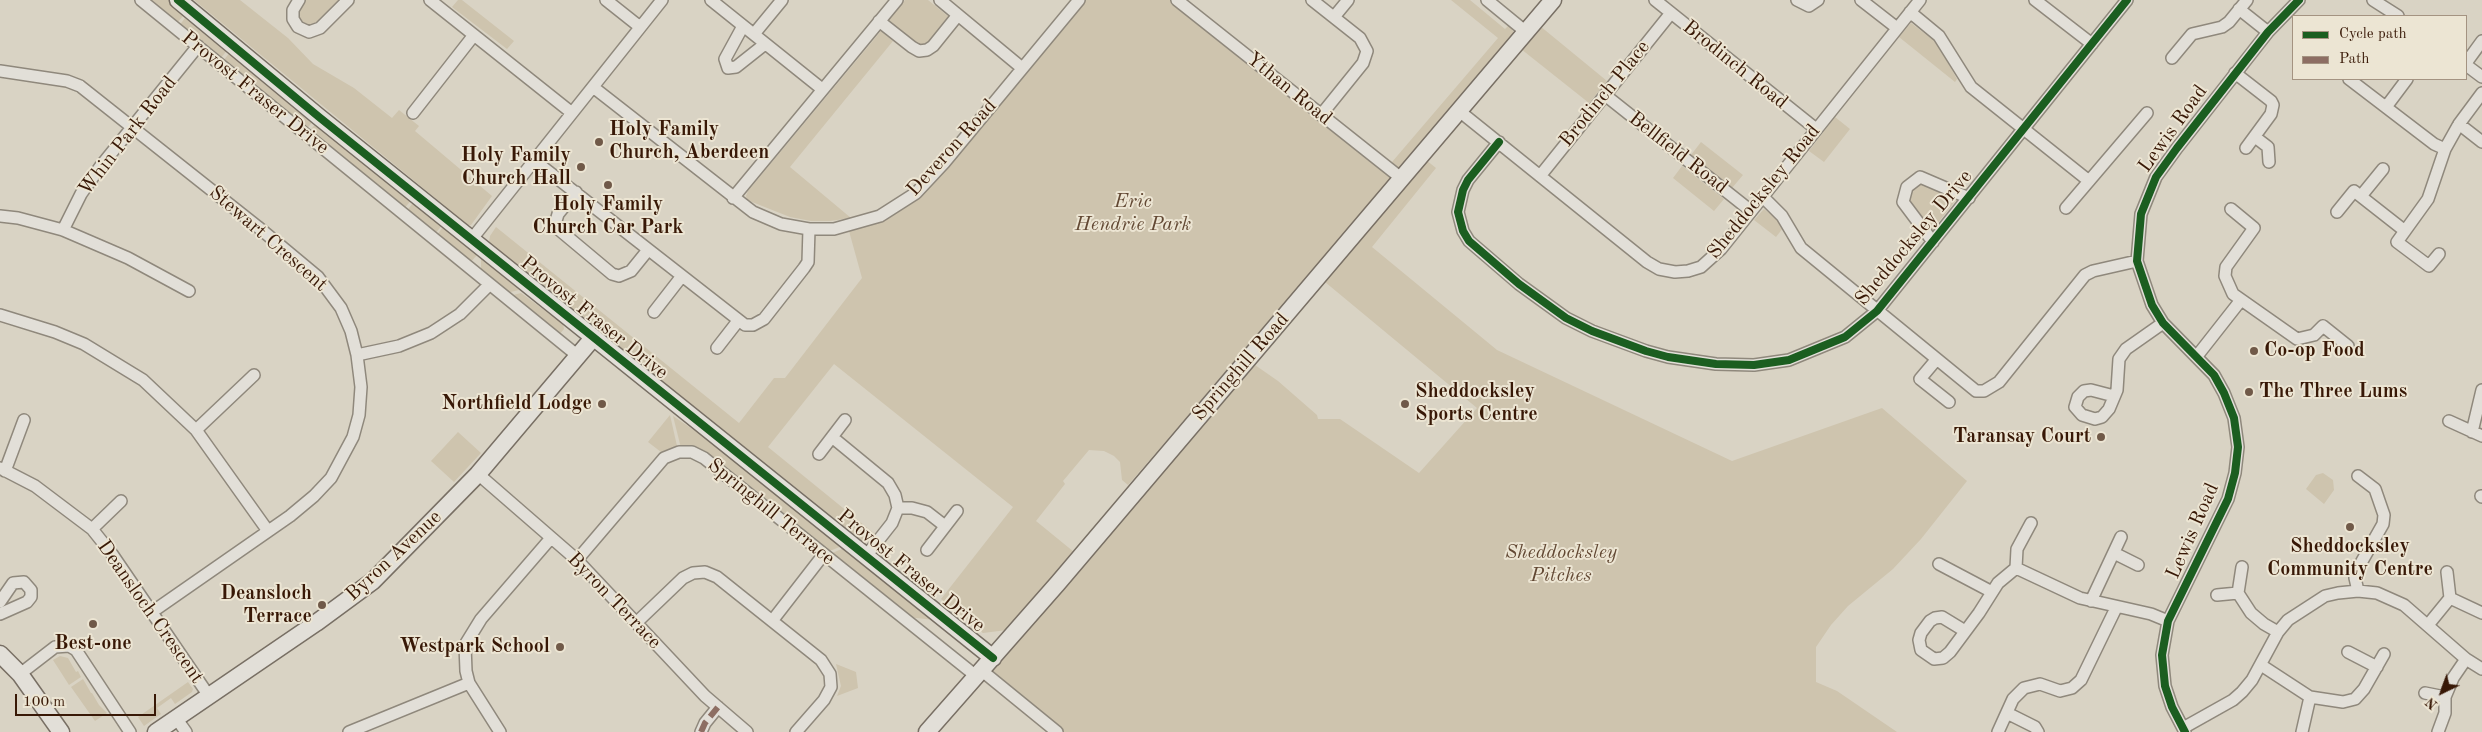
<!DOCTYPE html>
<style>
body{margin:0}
#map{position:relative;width:2482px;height:732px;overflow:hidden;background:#d9d3c4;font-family:"Old Standard TT",serif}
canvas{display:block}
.legend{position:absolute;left:2292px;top:15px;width:175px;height:65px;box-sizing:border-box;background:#ece5d3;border:1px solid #a49381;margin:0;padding:6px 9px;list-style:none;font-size:15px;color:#381806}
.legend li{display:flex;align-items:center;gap:10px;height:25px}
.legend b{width:25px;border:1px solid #a49381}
.north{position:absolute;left:2417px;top:667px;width:50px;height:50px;-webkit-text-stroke:4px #ece5d3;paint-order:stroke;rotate:222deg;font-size:14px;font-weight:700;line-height:20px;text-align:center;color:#381806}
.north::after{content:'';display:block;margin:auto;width:18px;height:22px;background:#381806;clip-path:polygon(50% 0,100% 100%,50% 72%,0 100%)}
.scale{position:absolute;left:15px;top:694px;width:141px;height:22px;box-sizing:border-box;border:2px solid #381806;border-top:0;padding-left:6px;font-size:15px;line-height:18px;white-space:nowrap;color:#381806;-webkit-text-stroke:4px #ece5d3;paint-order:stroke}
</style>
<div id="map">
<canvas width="2482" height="732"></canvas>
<ul class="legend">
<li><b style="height:6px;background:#1b5e20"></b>Cycle path</li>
<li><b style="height:6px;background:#8d6e63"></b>Path</li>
</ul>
<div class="north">N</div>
<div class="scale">100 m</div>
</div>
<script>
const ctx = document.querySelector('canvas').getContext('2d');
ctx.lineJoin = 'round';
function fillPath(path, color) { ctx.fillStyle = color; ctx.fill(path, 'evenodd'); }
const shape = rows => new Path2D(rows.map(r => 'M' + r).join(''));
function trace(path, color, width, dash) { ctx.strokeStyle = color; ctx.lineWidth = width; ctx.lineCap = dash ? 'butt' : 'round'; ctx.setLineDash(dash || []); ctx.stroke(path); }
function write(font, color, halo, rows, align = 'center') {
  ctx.font = font + ' "Old Standard TT",serif'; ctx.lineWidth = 4; ctx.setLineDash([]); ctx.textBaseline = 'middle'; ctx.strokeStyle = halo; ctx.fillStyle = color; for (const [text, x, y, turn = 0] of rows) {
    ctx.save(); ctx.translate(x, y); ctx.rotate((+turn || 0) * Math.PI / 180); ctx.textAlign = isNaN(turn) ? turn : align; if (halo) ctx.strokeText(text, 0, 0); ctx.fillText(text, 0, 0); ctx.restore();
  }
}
const green = shape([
 [148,0,171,0,181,8,183,16,177,23],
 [194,0,240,0,288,38,313,64,354,88,392,118,399,110,419,126,415,131,492,196,471,225,468,225],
 [302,0,343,0,313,28,299,23,298,7],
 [458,0,462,0,514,41,507,49,452,7],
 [905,0,928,0,949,17,948,21,930,43,919,46,889,24,888,20],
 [1084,0,1170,0,1394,178,1128,485,1122,480,1120,462,1114,456,1104,451,1089,450,1063,481,1065,484,1036,521,1074,552,1007,630,983,633,941,599,1013,507,834,364,768,447,875,534,865,543,489,242,490,236,496,227,739,423,774,378,785,378,862,278,849,231,896,213,919,196],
 [1451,0,1470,0,1505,29,1510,24,1514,34,1403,167,1399,168,1392,162,1498,38],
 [185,18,190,22,197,22,229,48,220,59,179,26],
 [1911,23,1937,43,1957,79,1955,82,1899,37],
 [1540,26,1607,81,1589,103,1521,49],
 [881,31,893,41,790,167,851,218,830,221,811,221,790,217,747,200,746,196,748,191],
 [231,51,313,121,306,130,223,61],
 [1835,117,1850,129,1824,162,1809,151],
 [316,123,413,198,403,210,309,132],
 [1701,142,1743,175,1732,188,1691,155],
 [1426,160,1436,168,1372,247,1497,350,1732,461,1882,408,1967,481,1921,539,1893,569,1848,606,1831,625,1816,647,1816,682,1837,691,1897,732,1061,732,992,672,993,668,1006,652,1255,365,1278,381,1317,415,1318,419,1340,419,1419,473,1477,408,1325,282],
 [1682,166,1724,199,1714,211,1673,178],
 [1924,183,1957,199,1932,230,1909,204,1909,192,1918,184],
 [415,200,444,223,434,235,406,212],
 [1764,209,1778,220,1783,228,1776,237,1754,220],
 [443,227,477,255,469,264,436,236],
 [481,258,516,287,519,290,506,293,481,273],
 [521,293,563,324,564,329,558,336,509,296],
 [670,415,677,446,661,452,648,442],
 [673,416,716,445,842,546,827,552,681,448],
 [458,432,481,453,454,482,431,461],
 [2323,473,2333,480,2334,490,2324,504,2306,489,2316,475],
 [844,548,934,620,908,617,830,554],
 [60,656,68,658,76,672,78,671,81,677,69,685,53,660],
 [836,664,856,672,858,688,837,696,841,686],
 [83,679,91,693,92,693,99,705,107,713,95,721,71,687],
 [188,682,193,689,192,692,175,704,171,698,157,708,161,714,144,726,138,717]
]);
const street = shape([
 [141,0,578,356],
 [299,0,293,10,293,19,298,27,309,32,320,28,348,0],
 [430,0,572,113],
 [606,0,640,27],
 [711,0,822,89],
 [940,0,1022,68],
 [1177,0,1401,178],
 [1312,0,1360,38,1367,51,1363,63,1321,115],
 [1487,0,1526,32],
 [1655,0,1816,129],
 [1797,0,1809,6,1818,0],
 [1861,0,1897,28],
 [2035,0,2092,44],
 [2373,0,2398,16],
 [2239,9,2268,32],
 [1910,12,1939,36,1971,87,2089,181],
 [1334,17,1348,0],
 [879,21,912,47,919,51,927,50,933,46,958,15],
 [743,26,725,59,728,68,736,67,765,44],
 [754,34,782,0],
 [2172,58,2192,34,2222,27,2229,22,2247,0],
 [2466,63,2482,41],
 [2466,65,2482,77],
 [0,71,67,81,80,86,258,227,318,277,341,308,351,331,357,355,361,387,359,415,353,437,331,478,314,496,290,516,152,612],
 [2235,73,2271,101,2273,105,2271,114,2246,148],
 [2349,79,2434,144,2445,149],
 [593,87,753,212,781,224,809,229,834,229,880,216,916,193,944,163,1079,0],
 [1605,95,1751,211],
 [2386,107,2407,79],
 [1458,110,1647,262,1659,269,1675,272,1688,271,1701,267,1721,249,1920,0],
 [413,113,474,35],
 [2459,124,2482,142],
 [2255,137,2268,147,2269,162],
 [1499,142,1468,180,1463,190,1458,212,1463,231,1469,241,1519,284,1566,318,1592,331,1646,351,1668,357,1716,364,1754,365,1789,360,1845,337,1877,311,2127,0],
 [535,161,745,325,753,325,764,319,804,268,808,262,809,229],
 [1540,176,1671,13],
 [576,192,558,214,556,221,557,228,612,274,619,276,631,271,648,250],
 [2361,196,2383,169],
 [1763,197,1782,216,1801,248,1976,391,1984,391,1999,382,2085,275,2093,271,2137,261],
 [733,198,897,0],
 [2066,208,2147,113],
 [2231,209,2254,228,2226,267,2225,276,2233,294,2297,339,2314,335,2323,326,2348,346],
 [2337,212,2354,191,2405,231],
 [0,216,18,218,63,230,128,258,189,291],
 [63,230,81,194,100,167,198,46],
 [471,240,662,0],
 [1933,242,1903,202,1907,187,1920,177,1969,198],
 [2439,254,2429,266,2397,242,2428,199,2445,149,2459,124,2482,93],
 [654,312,682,276],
 [0,315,55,332,84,344,143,380,196,430,268,531],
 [717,348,738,321],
 [357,355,399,346,431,333,460,314,489,285],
 [2197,356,2241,300],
 [1936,360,1920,379,1949,402],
 [2114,396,2091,390,2084,391,2078,397,2075,407,2082,415,2095,419,2102,417,2109,409,2117,390,2119,359,2126,349,2163,323],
 [2449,421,2482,436],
 [196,430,254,375],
 [2472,432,2482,390],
 [832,437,888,483,895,495,898,508,892,523,866,556],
 [819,454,845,420],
 [0,468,35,486,92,529,112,554,209,696],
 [5,471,24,420],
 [478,474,577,560,705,696,747,732],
 [2481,496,2482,497],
 [898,508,912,508,927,512,945,526],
 [92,529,121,501],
 [927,550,957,511],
 [2114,553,2138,565],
 [577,560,664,458,679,452,692,452,704,458,976,676],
 [1939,564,1992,592],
 [2242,567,2238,593,2251,613,2264,624,2278,632],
 [2016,568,2017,549,2031,523],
 [2447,572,2450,598],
 [2358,591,2355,578,2357,570,2383,524,2384,515,2375,489,2358,476],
 [2217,595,2238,593],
 [2091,601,2121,537],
 [0,602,13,583,24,582,31,590,31,597,27,602,0,614],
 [772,621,824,554],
 [636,623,683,578,693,573,705,572,717,577,821,660,830,674,831,687,824,700,796,732],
 [2428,625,2450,598,2482,613],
 [1965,631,1942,617,1935,618,1930,621,1921,633,1919,640,1921,650,1934,659,1943,658,1950,652,1979,613,1998,583,2016,568,2080,598,2151,614,2168,621],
 [2348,652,2377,667],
 [2261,665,2310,697,2343,702,2355,699,2364,689,2384,654],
 [981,670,1057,732],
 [20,674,55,647,69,646,76,650,130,732],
 [2425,693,2445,697],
 [2007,713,2035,727,2038,732],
 [176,718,186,732],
 [2183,728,2233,700,2242,692,2252,680,2278,632,2288,620,2325,596,2338,593,2358,591,2377,593,2404,605,2466,659,2482,669],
 [349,732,469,683],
 [500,732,469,683,466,671,465,645,481,619,551,538],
 [701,732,705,723,718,707],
 [1998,732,2013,699,2024,688,2040,684,2060,691,2072,688,2081,680,2116,608],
 [2185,732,2172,707,2165,686,2162,655,2168,621,2228,499,2235,473,2238,447,2234,418,2224,393,2214,375,2163,323,2152,305,2137,261,2141,214,2156,177,2177,148,2268,32,2299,0],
 [2302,732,2310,697],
 [2438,732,2445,713,2445,697,2453,678,2466,659]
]);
const secondary = shape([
 [178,0,319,117,993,658],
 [0,654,20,674,61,732],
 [156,732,316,623,373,581,478,474,593,338],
 [927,732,1058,583,1553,0]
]);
const quiet = shape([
 [701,732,705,723,718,707]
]);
const cycleway = shape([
 [178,0,319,117,993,658],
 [1499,142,1468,180,1463,190,1458,212,1463,231,1469,241,1519,284,1566,318,1592,331,1646,351,1668,357,1716,364,1754,365,1789,360,1845,337,1877,311,2127,0],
 [2185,732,2172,707,2165,686,2162,655,2168,621,2228,499,2235,473,2238,447,2234,418,2224,393,2214,375,2163,323,2152,305,2137,261,2141,214,2156,177,2177,148,2268,32,2299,0]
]);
const markers = [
 [599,142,5,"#705948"],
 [581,167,5,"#705948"],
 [608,185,5,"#705948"],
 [2254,351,5,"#705948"],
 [2249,392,5,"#705948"],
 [602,404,5,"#705948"],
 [1405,404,5,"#705948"],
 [2101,437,5,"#705948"],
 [2350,527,5,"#705948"],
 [322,605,5,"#705948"],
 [93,624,5,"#705948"],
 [560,647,5,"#705948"]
];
const streetNames = [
 ["Brodinch Road",1735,65,39],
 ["Ythan Road",1289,89,39],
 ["Provost Fraser Drive",255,93,39],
 ["Brodinch Place",1605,94,-51],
 ["Lewis Road",2173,129,-54],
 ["Whin Park Road",128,136,-52],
 ["Deveron Road",952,148,-48],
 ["Bellfield Road",1678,153,38],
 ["Sheddocksley Road",1764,192,-51],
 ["Sheddocksley Drive",1914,238,-50],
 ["Stewart Crescent",268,239,41],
 ["Provost Fraser Drive",594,318,39],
 ["Springhill Road",1241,367,-49],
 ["Springhill Terrace",771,512,39],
 ["Lewis Road",2193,531,-66],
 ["Byron Avenue",394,556,-43],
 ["Provost Fraser Drive",911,571,39],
 ["Byron Terrace",614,601,46],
 ["Deansloch Crescent",150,612,55]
];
const poiNames = [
 ["Holy Family",609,130,"left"],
 ["Church, Aberdeen",609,153,"left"],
 ["Holy Family",571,156],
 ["Church Hall",571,179],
 ["Holy Family",608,205,"center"],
 ["Church Car Park",608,228,"center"],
 ["Co-op Food",2264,351,"left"],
 ["Sheddocksley",1415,392,"left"],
 ["Sports Centre",1415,415,"left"],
 ["The Three Lums",2259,392,"left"],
 ["Northfield Lodge",592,404],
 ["Taransay Court",2091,437],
 ["Sheddocksley",2350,547,"center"],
 ["Community Centre",2350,570,"center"],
 ["Deansloch",312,594],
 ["Terrace",312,617],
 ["Best-one",93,644,"center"],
 ["Westpark School",550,647]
];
const parkNames = [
 ["Eric",1133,202],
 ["Hendrie Park",1133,225],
 ["Sheddocksley",1561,553],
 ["Pitches",1561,576]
];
fillPath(green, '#cec4ae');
trace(street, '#8f887c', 14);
trace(secondary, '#786f64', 19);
trace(street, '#e2dfd8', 11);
trace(secondary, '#e2dfd8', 16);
trace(quiet, '#8d6e63', 6, [12, 6]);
trace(cycleway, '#1b5e20', 8);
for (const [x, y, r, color] of markers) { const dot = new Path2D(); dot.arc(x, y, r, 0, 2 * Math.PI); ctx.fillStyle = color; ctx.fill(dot); trace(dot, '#ece5d3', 2); }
write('20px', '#381806', '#ece5d3', streetNames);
write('bold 20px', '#381806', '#ece5d3', poiNames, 'right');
write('italic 20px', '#624833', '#ece5d3', parkNames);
</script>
